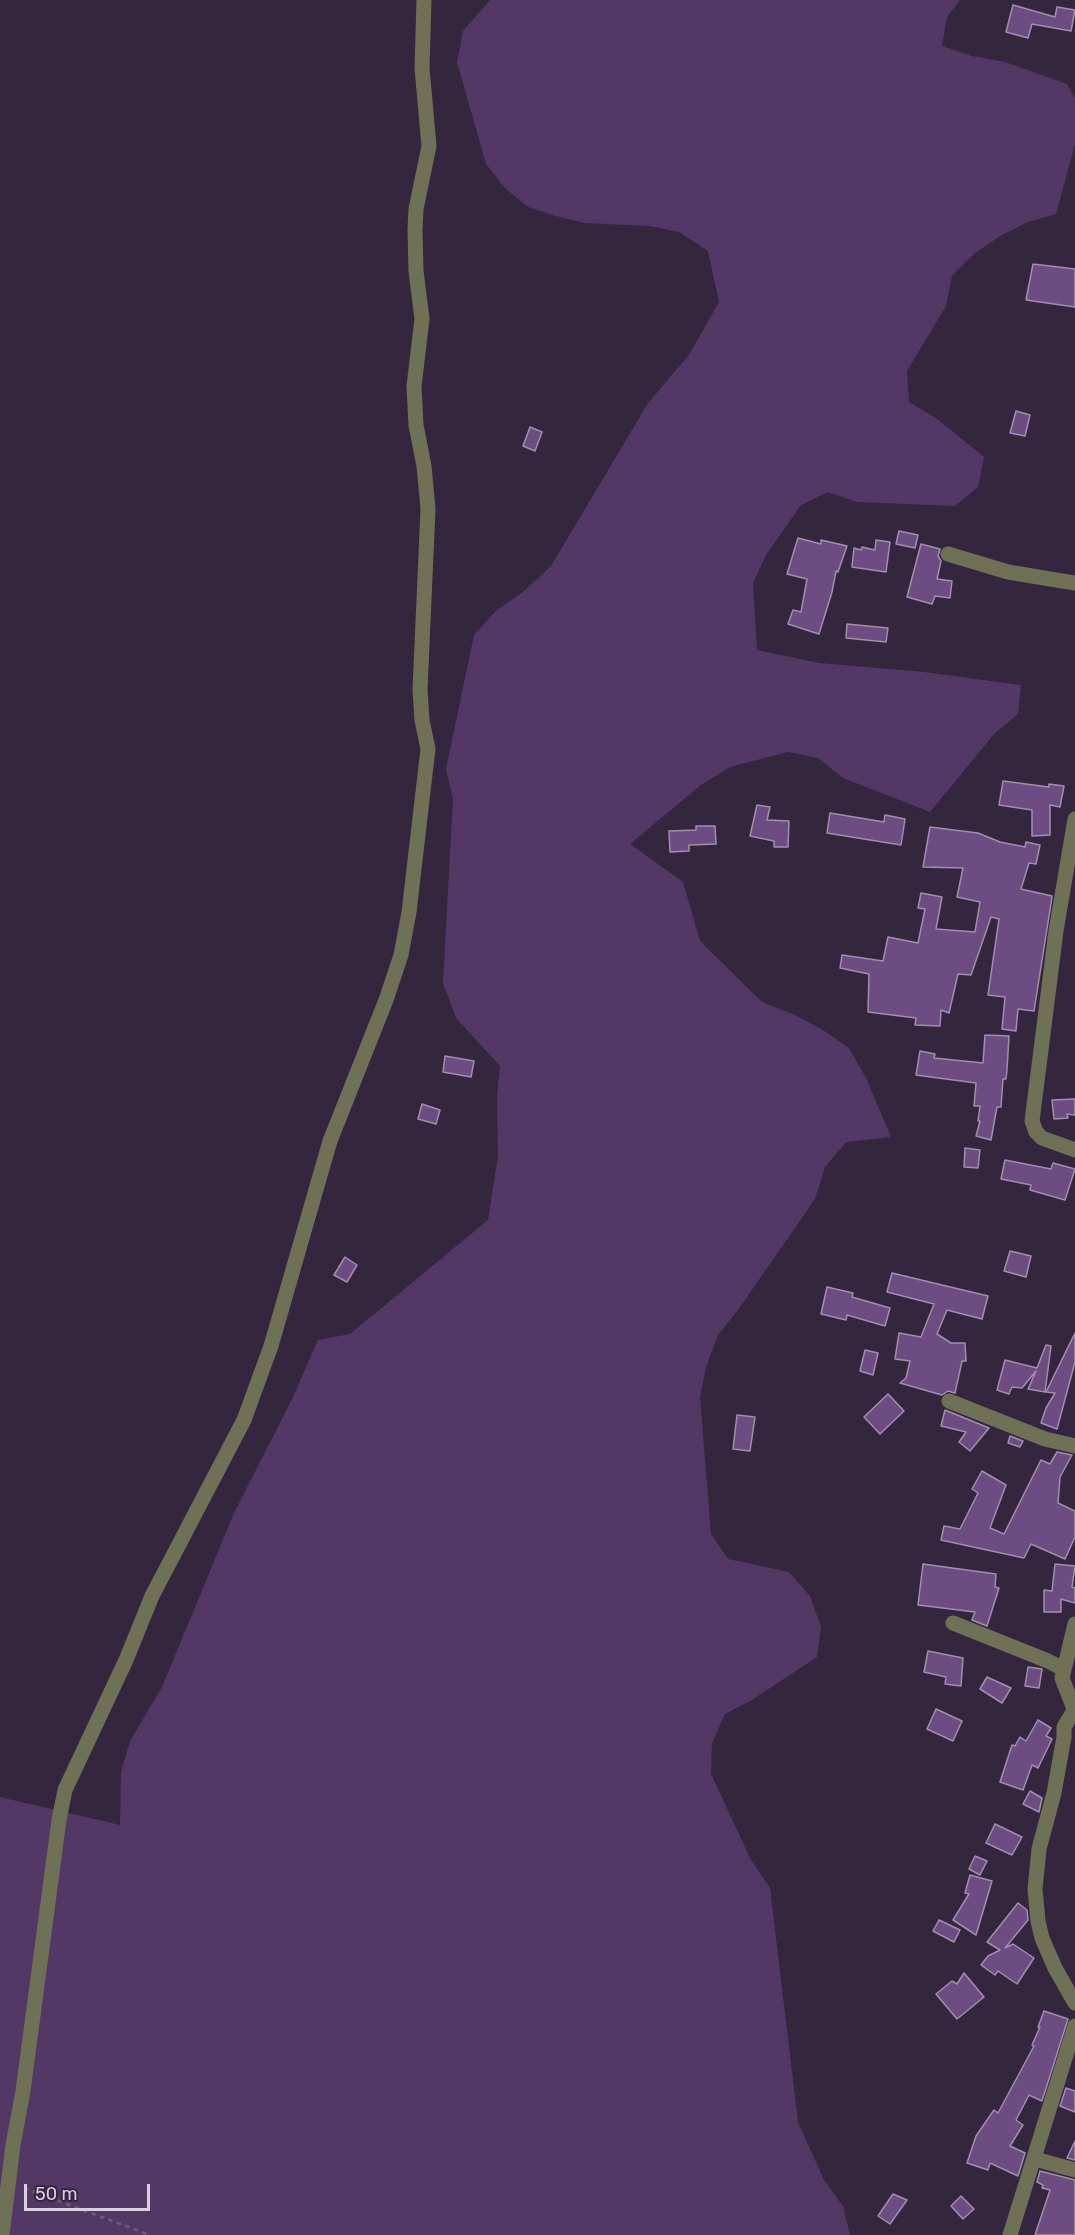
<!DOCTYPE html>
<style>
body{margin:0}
#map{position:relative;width:1075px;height:2235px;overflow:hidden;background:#35263f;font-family:Rubik,sans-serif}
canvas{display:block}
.scale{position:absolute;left:24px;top:2184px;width:126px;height:27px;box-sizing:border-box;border:3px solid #d8cfdf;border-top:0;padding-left:8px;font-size:18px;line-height:21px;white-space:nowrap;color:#d8cfdf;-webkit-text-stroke:4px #35263f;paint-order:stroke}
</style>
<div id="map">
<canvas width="1075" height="2235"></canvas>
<div class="scale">50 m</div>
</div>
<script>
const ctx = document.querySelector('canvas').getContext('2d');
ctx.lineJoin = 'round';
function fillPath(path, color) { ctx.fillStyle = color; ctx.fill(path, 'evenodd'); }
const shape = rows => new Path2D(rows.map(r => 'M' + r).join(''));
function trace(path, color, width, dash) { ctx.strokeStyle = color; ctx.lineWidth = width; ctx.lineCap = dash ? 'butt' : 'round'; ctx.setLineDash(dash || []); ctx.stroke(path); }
const green = shape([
 [490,0,960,0,947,17,942,46,972,56,1005,62,1067,84,1075,99,1075,144,1056,214,1028,222,1000,236,974,254,952,276,946,306,907,371,909,402,936,418,984,457,978,487,955,506,857,502,828,492,801,505,766,555,753,583,757,650,819,663,924,672,1021,685,1018,714,995,733,930,812,843,778,818,758,788,752,730,767,701,785,630,844,683,882,700,941,762,1002,795,1015,823,1030,849,1048,866,1078,891,1137,846,1142,825,1167,815,1199,738,1310,718,1335,706,1367,700,1397,711,1534,728,1559,789,1572,810,1596,821,1627,817,1657,752,1700,725,1714,712,1743,711,1774,751,1860,770,1888,798,2122,824,2180,843,2206,850,2235,0,2235,0,1797,120,1825,121,1772,130,1741,162,1687,234,1513,292,1399,318,1340,350,1334,488,1220,498,1156,497,1096,500,1066,456,1018,443,983,453,799,446,769,474,635,496,611,523,592,551,566,648,403,689,355,719,302,708,251,679,232,650,226,585,223,556,216,528,207,505,188,486,164,457,62,463,31]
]);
const building = shape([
 [1013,5,1055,17,1057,7,1075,10,1071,31,1032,24,1028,38,1006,32,1013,5],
 [1033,264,1075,269,1075,307,1026,300,1033,264],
 [1016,411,1030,415,1025,436,1010,433,1016,411],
 [530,427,542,432,535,451,523,446,530,427],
 [899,531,918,535,915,548,896,544,899,531],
 [798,538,821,544,821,540,847,546,838,572,836,571,832,592,819,634,788,624,793,610,801,612,807,579,787,574,798,538],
 [876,540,890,542,886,572,852,567,854,548,861,550,862,547,875,550,876,540],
 [921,544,940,549,938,556,941,561,937,579,952,581,950,598,935,596,932,604,907,597,921,544],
 [847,624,888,628,886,642,846,638,847,624],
 [1003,781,1049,787,1049,784,1064,786,1060,807,1050,805,1050,835,1032,836,1032,810,999,805,1003,781],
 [757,805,770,807,767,820,789,821,788,847,774,847,774,841,750,836,757,805],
 [830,813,884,822,885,815,905,819,901,845,827,833,830,813],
 [696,826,715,826,716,844,689,845,689,851,670,852,669,831,696,830,696,826],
 [930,827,978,833,1000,842,1025,847,1026,842,1040,845,1036,864,1029,863,1021,889,1052,896,1052,897,1034,1011,1018,1009,1016,1031,1002,1029,1005,997,988,995,999,919,991,917,971,975,958,974,949,1013,941,1010,940,1026,915,1025,916,1018,868,1012,869,974,840,968,842,955,883,961,888,937,918,943,925,909,918,908,921,893,942,897,936,929,975,932,980,902,957,897,963,868,923,867,930,827],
 [985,1035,1009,1036,1007,1070,1006,1079,1003,1079,1001,1107,997,1107,991,1140,976,1136,980,1121,978,1121,980,1106,974,1106,976,1083,916,1075,920,1051,935,1054,934,1058,983,1063,985,1035],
 [445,1056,474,1061,471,1077,443,1072,445,1056],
 [1075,1099,1075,1115,1067,1114,1068,1118,1054,1119,1052,1100,1075,1099],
 [422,1104,440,1110,436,1124,418,1119,422,1104],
 [965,1148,980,1150,978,1168,964,1167,965,1148],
 [1005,1160,1051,1169,1053,1163,1075,1169,1065,1200,1030,1190,1031,1185,1001,1179,1005,1160],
 [1010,1251,1031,1256,1026,1277,1004,1271,1010,1251],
 [345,1257,357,1265,347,1282,334,1275,345,1257],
 [892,1273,988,1296,982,1319,947,1310,937,1334,951,1343,965,1343,966,1361,962,1361,955,1393,948,1391,942,1395,900,1383,906,1378,910,1361,895,1359,899,1333,921,1337,934,1304,887,1292,892,1273],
 [827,1287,853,1293,852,1297,890,1308,885,1326,847,1315,846,1320,821,1314,827,1287],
 [1075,1333,1075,1362,1057,1429,1041,1423,1046,1408,1055,1393,1046,1392,1075,1333],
 [1046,1345,1051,1346,1045,1392,1028,1389,1036,1371,1022,1388,1012,1387,1009,1394,997,1390,1005,1360,1037,1368,1046,1345],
 [865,1350,878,1353,873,1375,860,1371,865,1350],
 [888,1394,904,1411,880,1434,864,1417,888,1394],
 [945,1410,989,1428,970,1451,959,1442,966,1432,941,1426,945,1410],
 [737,1415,755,1417,750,1451,733,1449,737,1415],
 [1010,1436,1023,1441,1020,1447,1008,1443,1010,1436],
 [1057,1452,1072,1455,1060,1477,1058,1503,1075,1511,1075,1537,1065,1559,1031,1544,1024,1558,941,1540,944,1526,960,1529,978,1493,972,1489,982,1471,1006,1485,990,1528,1004,1534,1041,1460,1050,1464,1057,1452],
 [923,1564,996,1574,995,1587,999,1588,987,1626,972,1620,975,1612,918,1605,923,1564],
 [1055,1564,1075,1566,1072,1587,1075,1588,1075,1603,1061,1599,1061,1612,1044,1612,1044,1590,1052,1591,1055,1564],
 [928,1651,963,1658,961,1686,945,1684,946,1677,924,1672,928,1651],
 [1028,1667,1042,1669,1039,1688,1025,1686,1028,1667],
 [987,1677,1011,1688,1002,1703,980,1689,987,1677],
 [936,1709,962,1721,953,1741,927,1729,936,1709],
 [1038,1720,1051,1728,1046,1736,1052,1739,1038,1768,1032,1765,1023,1790,1000,1782,1012,1745,1015,1746,1020,1737,1026,1741,1038,1720],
 [1030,1791,1042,1798,1039,1812,1023,1804,1030,1791],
 [995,1824,1022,1837,1012,1855,986,1843,995,1824],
 [975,1856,987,1861,980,1875,969,1869,975,1856],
 [970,1875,992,1881,976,1935,953,1920,969,1894,965,1893,970,1875],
 [1018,1903,1027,1910,1028,1920,1005,1948,1013,1944,1034,1958,1017,1984,998,1971,995,1975,981,1965,988,1956,1000,1950,987,1942,1018,1903],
 [939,1920,960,1930,954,1942,933,1931,939,1920],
 [964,1973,984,1997,957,2019,936,1994,952,1981,957,1984,964,1973],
 [1044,2011,1068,2019,1042,2101,1029,2095,1016,2120,1023,2125,1010,2146,1025,2153,1018,2176,990,2163,988,2170,967,2163,976,2136,994,2110,998,2113,1034,2046,1032,2045,1040,2027,1038,2027,1044,2011],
 [1066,2088,1075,2091,1075,2112,1060,2106,1066,2088],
 [1075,2141,1075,2160,1067,2158,1075,2141],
 [1040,2171,1075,2180,1075,2235,1035,2235,1050,2190,1042,2188,1043,2185,1037,2182,1040,2171],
 [893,2194,907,2200,890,2224,878,2216,893,2194],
 [961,2196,974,2209,963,2219,951,2206,961,2196]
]);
const path = shape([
 [24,2188,150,2235]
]);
const minor = shape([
 [948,554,1008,572,1075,583],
 [1075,819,1056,931,1032,1121,1036,1132,1042,1138,1075,1150],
 [949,1401,1045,1439,1075,1446],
 [953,1623,1048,1661,1063,1669],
 [1074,1709,1062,1678,1075,1624],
 [1075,1709,1064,1727,1064,1737,1054,1793,1039,1849,1035,1889,1038,1921,1042,1938,1055,1968,1075,2003],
 [1035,2159,1075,2170],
 [2,2235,13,2145,23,2091,59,1820,65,1790,126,1660,152,1596,244,1420,271,1346,330,1141,386,1000,401,955,409,912,428,749,422,720,420,690,428,509,424,466,416,425,414,386,422,319,416,271,415,230,416,209,429,146,422,68,424,0],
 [1010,2235,1075,2026]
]);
fillPath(green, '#533764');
fillPath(building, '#6d4c81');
trace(building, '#a18fad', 1.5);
trace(path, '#695c72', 3, [4.5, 4.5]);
trace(minor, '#6e7155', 15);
</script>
